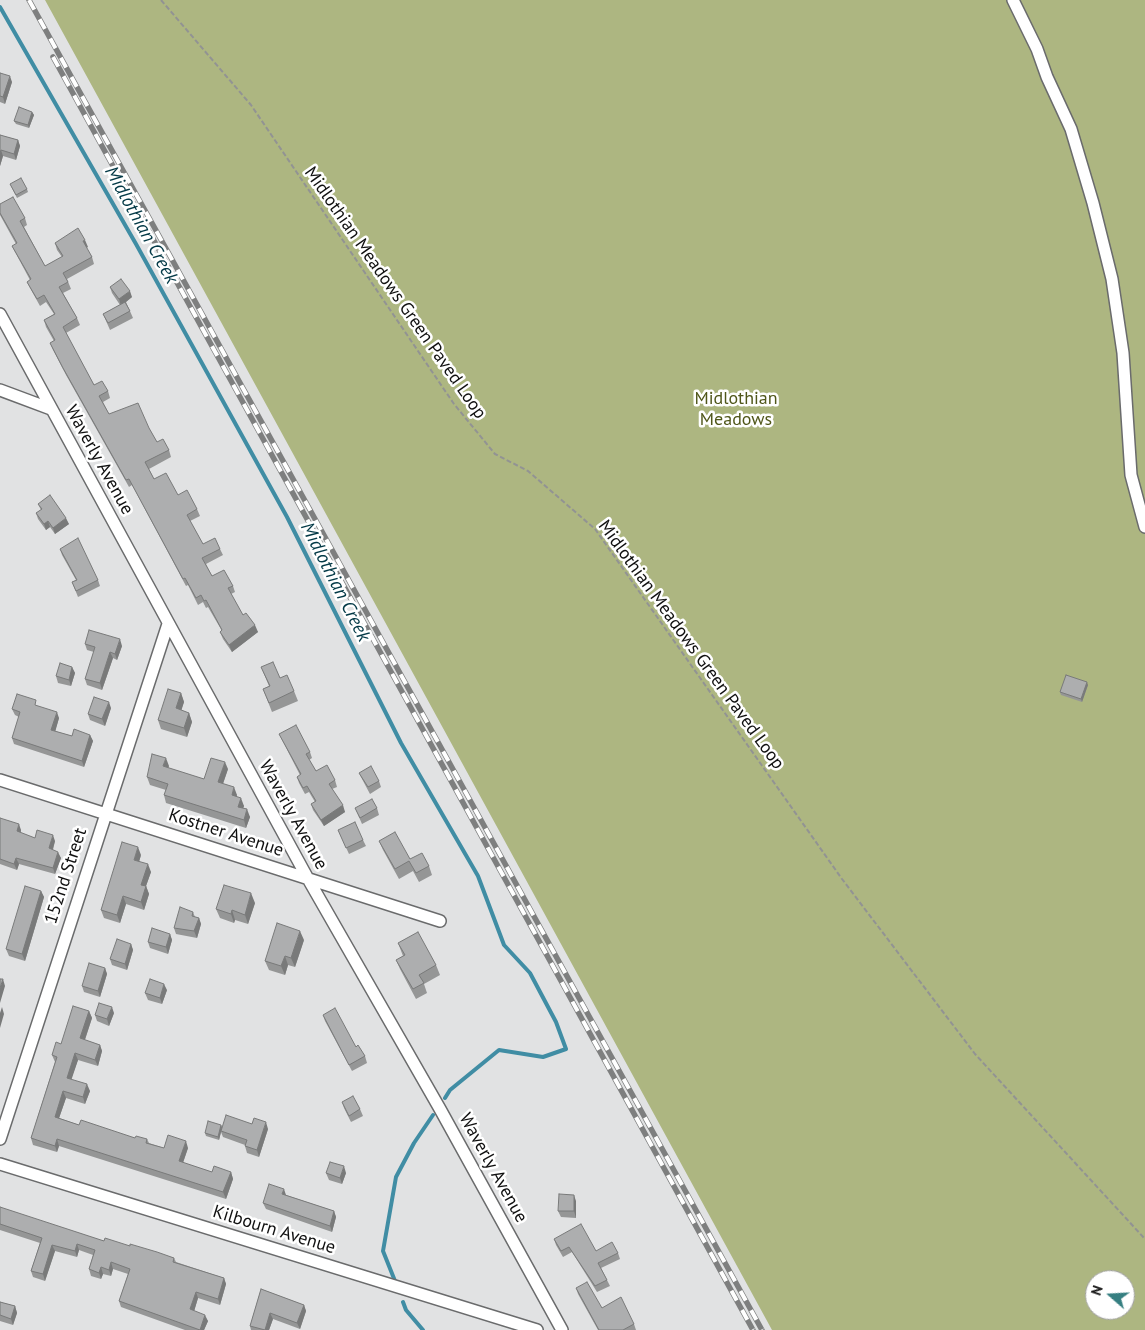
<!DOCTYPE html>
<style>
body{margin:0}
#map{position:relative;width:1145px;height:1330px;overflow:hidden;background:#e1e2e3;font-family:"PT Sans",sans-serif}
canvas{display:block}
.north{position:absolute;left:1085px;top:1270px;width:50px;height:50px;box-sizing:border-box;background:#fff;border:1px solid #9f9f9f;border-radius:50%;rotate:289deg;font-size:14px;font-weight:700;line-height:20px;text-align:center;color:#101010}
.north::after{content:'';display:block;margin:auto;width:18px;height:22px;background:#367f81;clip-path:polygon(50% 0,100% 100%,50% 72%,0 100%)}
</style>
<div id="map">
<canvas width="1145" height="1330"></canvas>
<div class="north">N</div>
</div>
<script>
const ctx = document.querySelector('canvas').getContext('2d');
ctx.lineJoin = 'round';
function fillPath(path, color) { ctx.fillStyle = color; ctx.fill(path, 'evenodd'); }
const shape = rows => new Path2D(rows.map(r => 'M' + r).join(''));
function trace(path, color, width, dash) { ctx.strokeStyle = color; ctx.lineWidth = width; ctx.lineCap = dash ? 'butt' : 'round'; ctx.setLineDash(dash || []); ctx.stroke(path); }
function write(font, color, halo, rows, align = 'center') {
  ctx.font = font + ' "PT Sans",sans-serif'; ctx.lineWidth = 5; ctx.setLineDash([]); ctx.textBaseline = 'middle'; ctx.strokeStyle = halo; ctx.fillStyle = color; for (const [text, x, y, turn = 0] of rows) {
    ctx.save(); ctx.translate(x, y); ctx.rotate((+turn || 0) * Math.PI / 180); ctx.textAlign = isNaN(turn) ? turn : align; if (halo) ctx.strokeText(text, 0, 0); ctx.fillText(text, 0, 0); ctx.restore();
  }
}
const green = shape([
 [45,0,1145,0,1145,1330,772,1330],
 [1095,1280,1125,1280,1125,1310,1095,1310]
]);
const stream = shape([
 [0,7,136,244,287,517,401,743,478,876,504,945,530,973,556,1022,566,1049,543,1057,499,1050,450,1090,445,1098],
 [395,1281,383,1251,396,1177,414,1143,433,1115],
 [403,1302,406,1310,423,1330]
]);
const path = shape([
 [161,0,251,105,454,404,495,454,528,471,595,529,842,879,975,1054,1145,1239]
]);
const minor = shape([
 [1013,0,1037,49,1047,77,1071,129,1093,203,1112,279,1123,353,1131,475,1145,527],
 [0,314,307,877,440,1109,562,1330],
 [0,390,51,409],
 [0,780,440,921],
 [0,1139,168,624],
 [0,1164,537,1330]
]);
const rail = shape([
 [29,0,762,1330],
 [53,57,753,1330]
]);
const wall = shape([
 [0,73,12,82,5,104,0,102],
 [32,112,34,115,29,128,16,124,14,121],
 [0,135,18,140,20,146,16,160,3,156,0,166],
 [10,184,27,189,28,192,17,198],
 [0,204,25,218,27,225,24,227,45,266,62,257,57,250,55,243,88,247,86,248,92,257,94,264,67,279,71,289,63,293,77,318,80,325,66,333,94,385,108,391,110,398,103,402,109,414,149,428,157,442,169,450,171,457,149,469,154,479,178,495,197,509,200,516,190,521,203,544,220,549,223,555,206,564,212,576,233,586,235,592,231,594,243,615,258,632,232,652,223,639,220,632,222,631,208,607,206,608,203,602,198,605,188,585,186,586,132,485,129,487,66,375,53,350,50,343,54,341,46,327,44,320,54,314,46,302,40,306,30,288,27,282,30,280,15,252,12,246,16,244,0,215],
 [110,287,132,297,126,302,133,318,110,330,103,314,120,305,112,293],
 [38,504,69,524,55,534,50,527,46,530,38,519,36,513,41,510],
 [60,549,98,580,100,586,78,597,72,582,76,580,62,555],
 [85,644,122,646,117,660,113,658,102,690,87,685,85,679,94,652,87,650],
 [72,667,75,673,71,686,58,683,56,676],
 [261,667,280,678,294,691,298,701,272,712,263,689,269,686],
 [1088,685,1082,702,1061,695,1060,692],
 [181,693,184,702,181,710,189,713,192,722,187,737,161,729,158,720],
 [38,706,59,718,55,731,72,736,90,735,93,741,84,767,14,744,12,738,19,717,15,715,12,709],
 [111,708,105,726,90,720,88,714],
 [279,734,310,752,312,758,309,760,316,771,335,780,337,787,332,789,345,812,324,826,313,810,311,804,315,802,309,792,305,794,299,783,297,777,300,775,282,740],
 [169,766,168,768,204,779,228,769,223,784,237,795,236,797,244,806,243,808,250,817,246,828,166,803,164,795,166,790,150,785,147,777],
 [359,773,379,781,381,787,370,794,362,779],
 [355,808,377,808,379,815,362,824],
 [0,818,21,830,21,833,35,838,55,841,53,850,61,858,55,874,19,864,17,870,0,864],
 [338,830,363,840,366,846,349,854],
 [379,841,410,859,429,866,432,875,419,882,413,871,399,879,383,850],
 [141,855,139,862,151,872,146,886,149,894,144,910,126,904,120,923,104,918,101,910],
 [41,891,44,897,25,961,9,956,6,949],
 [255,903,248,924,235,920,234,923,220,918,216,909],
 [193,912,195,917,199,918,201,924,197,938,176,934,174,928],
 [170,934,172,940,168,954,150,948,148,942],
 [304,940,295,967,288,965,285,975,269,970,265,961],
 [398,943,436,965,440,975,424,984,427,993,416,999,400,969,396,960,403,956],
 [131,944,133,950,127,970,112,965,110,959],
 [105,968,107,974,100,997,84,992,82,986],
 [167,990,162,1004,148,1000,145,993],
 [89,1011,92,1018,85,1040,100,1045,102,1051,98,1066,78,1060,71,1079,90,1091,85,1104,66,1098,59,1118,79,1125,135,1138,147,1139,149,1143,164,1148,188,1148,183,1163,212,1172,231,1172,233,1179,226,1199,59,1146,57,1152,33,1145,31,1138,55,1062,52,1055],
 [114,1013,109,1026,97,1021,95,1015],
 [323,1015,356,1047,365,1056,367,1063,352,1071,325,1021],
 [342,1102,360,1109,363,1116,351,1122,344,1108],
 [252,1124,268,1129,259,1157,247,1153,245,1146,245,1145,223,1137,221,1132,219,1140,206,1136,205,1133,221,1125,222,1127],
 [326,1173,346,1173,342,1184,329,1180],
 [286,1195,334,1211,336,1217,332,1232,266,1209,263,1203],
 [576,1201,576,1218,561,1217,558,1211],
 [0,1209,104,1241,130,1246,174,1258,176,1262,224,1278,226,1284,220,1305,198,1298,194,1311,208,1321,204,1330,185,1330,121,1307,119,1301,128,1274,113,1269,111,1276,103,1274,101,1279,91,1276,89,1269,93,1255,79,1250,77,1257,55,1251,45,1281,33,1277,31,1271,40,1243,0,1230],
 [554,1239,596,1251,618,1253,620,1259,601,1268,610,1286,597,1292,572,1252,563,1257,556,1245],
 [576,1288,602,1308,634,1324,636,1330,598,1330,578,1294],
 [261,1289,304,1305,306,1311,300,1329,273,1319,269,1330,251,1330,250,1326],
 [0,1302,15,1306,17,1313,13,1325,0,1321]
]);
const shadedWall = shape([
 [10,76,12,82,5,104,3,97],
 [32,112,34,115,29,128,28,125],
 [18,140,20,146,16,160,14,154],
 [1,150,3,156,0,166,0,153],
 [85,240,88,247,85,248,83,241],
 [130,291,132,297,121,306,119,299],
 [66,518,69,524,55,534,53,528],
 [48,521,50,527,46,530,44,524],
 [255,625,258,632,232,652,229,645],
 [120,639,122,646,117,660,115,654],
 [110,652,113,658,102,690,100,683],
 [72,667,75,673,71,686,69,680],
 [1087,682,1088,685,1082,702,1081,699],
 [181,693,184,702,179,718,176,708],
 [109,702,111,708,105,726,102,719],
 [57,712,59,718,54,736,51,730],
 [189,713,192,722,187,737,184,728],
 [90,735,93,741,84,767,82,761],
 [166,758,169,766,166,774,163,766],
 [225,762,228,769,221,789,218,782],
 [234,787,237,795,234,803,232,795],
 [241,798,244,806,241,814,238,807],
 [343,805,345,812,324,826,321,820],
 [247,809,250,817,246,828,244,820],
 [19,824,21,830,19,838,17,831],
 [53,835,55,841,51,855,49,848],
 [138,847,141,855,137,868,134,860],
 [58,852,61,858,55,874,53,868],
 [16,858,19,864,17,870,14,864],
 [148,864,151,872,146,886,149,894,144,910,141,902,141,885],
 [41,891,44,897,25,961,22,954],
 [251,893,255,903,248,924,245,915],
 [123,896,126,904,120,923,117,915],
 [232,910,235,920,234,923,231,914],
 [199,918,201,924,197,938,194,931],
 [300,931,304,940,295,967,291,958],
 [170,934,172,940,168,954,166,947],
 [131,944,133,950,127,970,125,964],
 [285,956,288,965,285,975,281,966],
 [105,968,107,974,100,997,98,991],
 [3,979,5,986,0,1003,0,988],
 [164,984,167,990,162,1004,160,998],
 [2,1007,4,1014,0,1028,0,1013],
 [112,1007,114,1013,109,1026,107,1019],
 [89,1011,92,1018,83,1045,80,1038],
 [100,1045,102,1051,98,1066,95,1060],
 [75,1053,78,1060,70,1084,67,1078],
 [87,1084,90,1091,85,1104,83,1097],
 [63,1091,66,1098,57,1124,55,1117],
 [266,1122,268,1129,259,1157,257,1150],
 [221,1125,222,1128,221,1131,221,1132,219,1140,218,1137],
 [57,1139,59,1146,57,1152,55,1146],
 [186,1141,188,1148,181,1168,179,1161],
 [344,1166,346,1173,342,1184,340,1178],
 [231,1172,233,1179,226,1199,223,1192],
 [284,1189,286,1195,284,1201,282,1194],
 [574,1195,576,1201,576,1218,574,1211],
 [334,1211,336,1217,332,1232,330,1226],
 [77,1244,79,1250,77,1257,75,1251],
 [52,1245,55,1251,45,1281,43,1274],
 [111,1262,113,1269,111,1276,109,1270],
 [101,1267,103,1274,101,1279,99,1273],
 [224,1278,226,1284,220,1305,218,1299],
 [196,1292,198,1298,193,1315,190,1309],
 [304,1305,306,1311,300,1329,297,1323],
 [15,1306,17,1313,13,1325,11,1319],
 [270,1313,273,1319,269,1330,265,1330],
 [205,1315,208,1321,204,1330,200,1330]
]);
const building = shape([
 [0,73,10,76,3,97,0,96,0,73],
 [19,107,32,112,28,125,14,121,19,107],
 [0,135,18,140,14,154,1,150,0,153,0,135],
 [21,178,27,189,16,195,10,184,21,178],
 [13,197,25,218,20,221,45,266,63,256,55,243,78,228,85,240,83,241,92,257,63,273,68,282,59,287,77,318,63,327,94,385,102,381,108,391,99,396,109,414,138,403,149,428,157,442,163,439,169,450,145,462,154,479,166,473,178,495,187,490,197,509,187,515,203,544,215,538,220,549,202,558,212,576,224,570,233,586,228,588,243,615,246,613,255,625,229,645,220,632,222,630,206,600,204,601,201,595,196,598,185,578,183,579,129,479,126,480,63,368,50,343,55,340,44,320,55,314,44,295,37,299,27,282,31,279,12,246,17,243,0,213,0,204,13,197],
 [121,279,130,291,119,299,110,287,121,279],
 [125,302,130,311,108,323,103,314,125,302],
 [50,495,66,518,53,528,48,521,44,524,36,513,42,509,38,504,50,495],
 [78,538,98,580,76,591,72,582,77,580,60,549,78,538],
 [89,630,120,639,115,654,110,652,100,683,85,679,95,647,85,644,89,630],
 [273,662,280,678,287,675,294,691,269,703,263,689,270,686,261,667,273,662],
 [60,663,72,667,69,680,56,676,60,663],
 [1066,675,1087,682,1081,699,1060,692,1066,675],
 [168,689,181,693,176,708,189,713,184,728,158,720,168,689],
 [17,694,36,700,35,705,57,712,51,730,72,736,74,729,90,735,82,761,12,738,20,712,12,709,17,694],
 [94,697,109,702,102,719,88,714,94,697],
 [296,725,310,752,306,754,316,771,327,765,335,780,329,784,343,805,321,820,311,804,316,801,307,786,303,788,297,777,301,774,279,734,296,725],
 [152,754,166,758,163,766,204,779,211,758,225,762,218,782,234,787,232,795,241,798,238,807,247,809,244,820,164,795,168,784,147,777,152,754],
 [371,766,379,781,368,787,359,773,371,766],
 [372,799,377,808,360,818,355,808,372,799],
 [0,818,19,824,17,831,35,838,37,830,53,835,49,848,58,852,53,868,16,858,14,864,0,859,0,818],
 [355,822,363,840,346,848,338,830,355,822],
 [395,832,410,859,422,853,429,866,416,873,409,861,395,869,379,841,395,832],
 [122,842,138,847,134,860,148,864,141,885,146,886,141,902,123,896,117,915,101,910,122,842],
 [224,885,251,893,245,915,232,910,231,914,216,909,224,885],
 [25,886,41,891,22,954,6,949,25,886],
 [180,907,193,912,192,916,199,918,194,931,174,928,180,907],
 [277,923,300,931,291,958,285,956,281,966,265,961,277,923],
 [152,928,170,934,166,947,148,942,152,928],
 [418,932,436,965,419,975,424,983,413,989,396,960,405,955,398,943,418,932],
 [117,939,131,944,125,964,110,959,117,939],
 [89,963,105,968,98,991,82,986,89,963],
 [0,979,3,979,0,988,0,979],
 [150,979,164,984,160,998,145,993,150,979],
 [99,1003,112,1007,107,1019,95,1015,99,1003],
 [73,1006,89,1011,80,1038,100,1045,95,1060,75,1053,67,1078,87,1084,83,1097,63,1091,55,1117,79,1125,81,1120,135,1138,136,1136,147,1139,146,1143,164,1148,168,1135,186,1141,179,1161,212,1172,214,1166,231,1172,223,1192,57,1139,55,1146,31,1138,57,1057,52,1055,56,1042,61,1044,73,1006],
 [335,1008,356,1047,358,1045,365,1056,349,1065,323,1015,335,1008],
 [353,1096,360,1109,349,1116,342,1102,353,1096],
 [226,1115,252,1124,254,1118,266,1122,257,1150,245,1146,247,1140,221,1131,226,1115],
 [208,1121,221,1125,218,1137,205,1133,208,1121],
 [330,1162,344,1166,340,1178,326,1173,330,1162],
 [269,1184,284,1189,282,1194,334,1211,330,1226,263,1203,269,1184],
 [559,1194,574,1195,574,1211,558,1211,559,1194],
 [0,1207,104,1241,105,1238,130,1246,130,1244,157,1252,174,1258,173,1262,224,1278,218,1299,196,1292,190,1309,205,1315,200,1330,119,1301,130,1269,111,1262,109,1270,101,1267,99,1273,89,1269,95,1250,77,1244,75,1251,52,1245,43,1274,31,1271,42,1238,0,1224,0,1207],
 [581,1224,596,1251,612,1242,618,1253,598,1263,607,1280,595,1286,569,1247,561,1251,554,1239,581,1224],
 [587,1282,602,1308,621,1297,634,1324,623,1330,599,1330,576,1288,587,1282],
 [261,1289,304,1305,297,1323,270,1313,265,1330,250,1326,261,1289],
 [0,1302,15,1306,11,1319,0,1315,0,1302]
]);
const streetNames = [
 ["Midlothian Meadows Green Paved Loop",395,293,55],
 ["Waverly Avenue",99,460,61],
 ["Midlothian Meadows Green Paved Loop",691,645,54],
 ["Waverly Avenue",293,815,61],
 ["Kostner Avenue",226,833,18],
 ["152nd Street",66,876,-72],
 ["Waverly Avenue",493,1168,61],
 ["Kilbourn Avenue",274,1230,17]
];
const parkNames = [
 ["Midlothian",736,399],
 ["Meadows",736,420]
];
const waterNames = [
 ["Midlothian Creek",141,225,61],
 ["Midlothian Creek",335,582,63]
];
fillPath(green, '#adb681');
trace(stream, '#408da4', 4);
trace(minor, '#6a6b6c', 14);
trace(path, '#929393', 2, [5, 2.5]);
trace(minor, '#fff', 11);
trace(rail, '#7e7f7f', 5.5);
trace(rail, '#fff', 4, [11]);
fillPath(wall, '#959696');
fillPath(shadedWall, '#797a7a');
fillPath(building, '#adaeaf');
trace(building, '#797a7a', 1);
write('18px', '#101010', '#fff', streetNames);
write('18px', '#4f5619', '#fff', parkNames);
write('italic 19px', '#033946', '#fff', waterNames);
</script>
